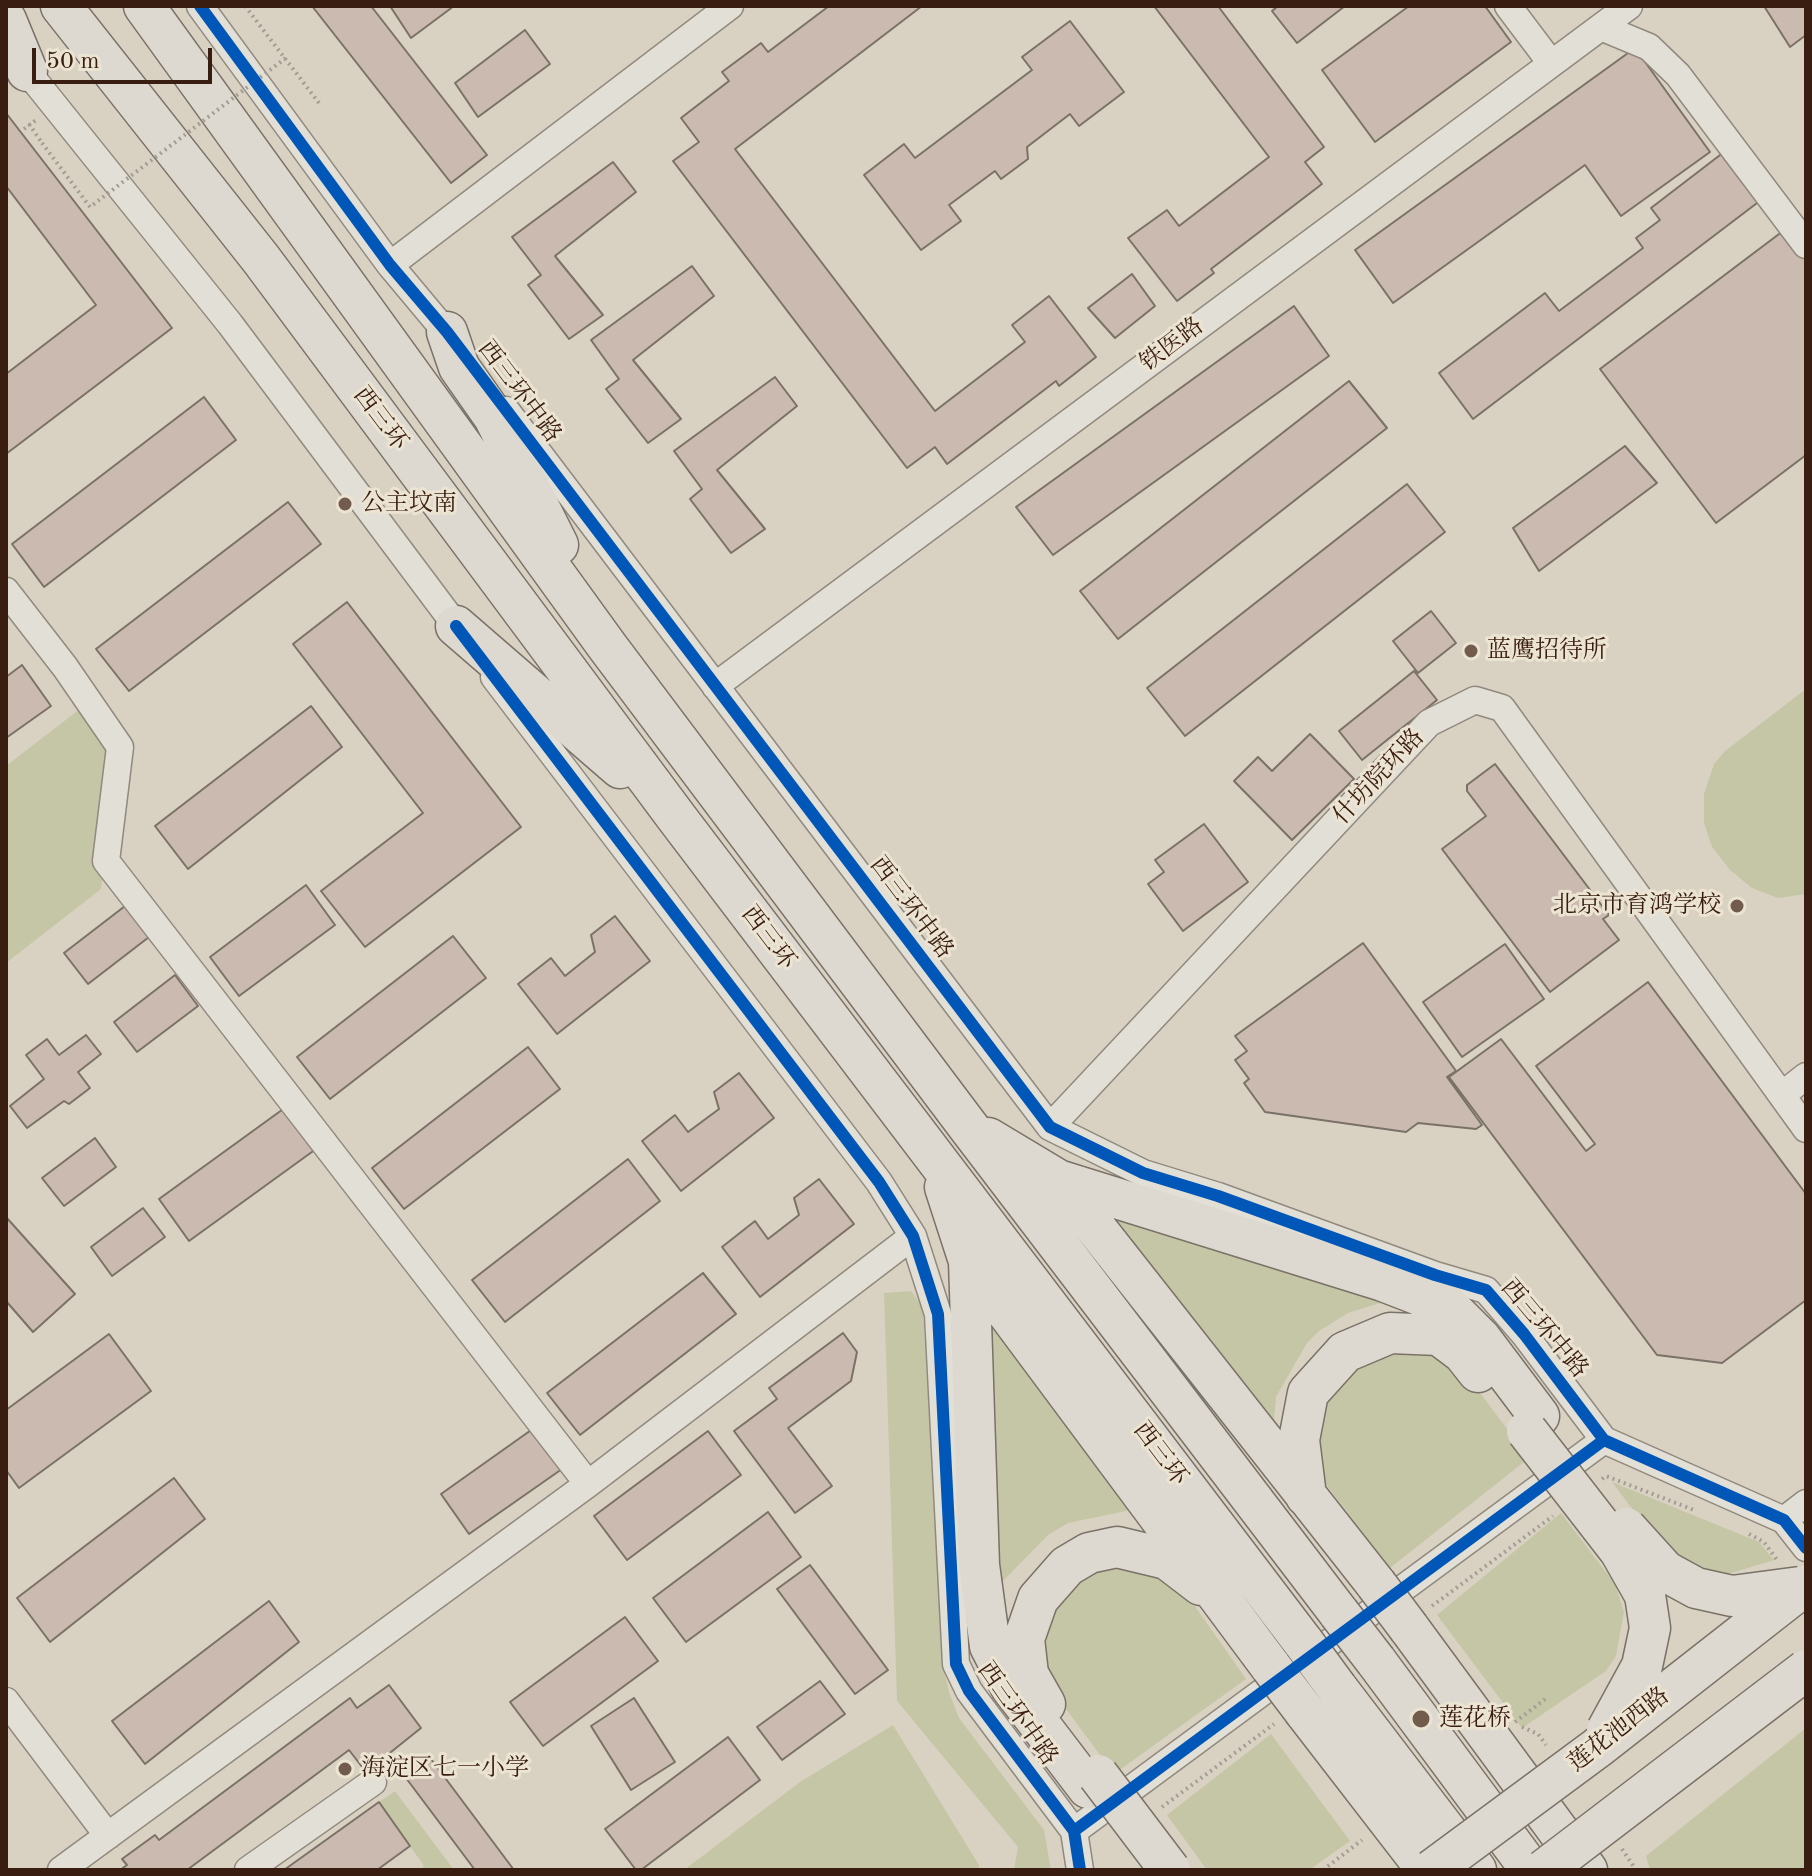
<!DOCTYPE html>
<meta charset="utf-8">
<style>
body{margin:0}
#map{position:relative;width:1812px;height:1876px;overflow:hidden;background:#d9d2c2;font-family:"Old Standard TT",serif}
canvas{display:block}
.frame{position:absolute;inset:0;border:8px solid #391d10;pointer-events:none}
.scale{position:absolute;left:32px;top:48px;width:180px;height:36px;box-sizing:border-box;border:4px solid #391d10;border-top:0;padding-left:10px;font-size:24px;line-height:28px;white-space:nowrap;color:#391d10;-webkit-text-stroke:6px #ece4d2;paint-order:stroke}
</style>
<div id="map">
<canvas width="1812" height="1876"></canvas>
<div class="frame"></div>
<div class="scale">50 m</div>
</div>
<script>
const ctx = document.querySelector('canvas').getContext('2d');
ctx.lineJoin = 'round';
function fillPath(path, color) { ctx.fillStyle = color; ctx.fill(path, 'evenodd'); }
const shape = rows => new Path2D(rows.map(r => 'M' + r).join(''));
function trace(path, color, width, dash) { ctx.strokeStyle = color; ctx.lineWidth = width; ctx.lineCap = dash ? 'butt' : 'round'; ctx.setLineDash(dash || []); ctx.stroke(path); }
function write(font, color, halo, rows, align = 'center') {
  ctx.font = font + ' "Old Standard TT","Noto Serif SC",serif'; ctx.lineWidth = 6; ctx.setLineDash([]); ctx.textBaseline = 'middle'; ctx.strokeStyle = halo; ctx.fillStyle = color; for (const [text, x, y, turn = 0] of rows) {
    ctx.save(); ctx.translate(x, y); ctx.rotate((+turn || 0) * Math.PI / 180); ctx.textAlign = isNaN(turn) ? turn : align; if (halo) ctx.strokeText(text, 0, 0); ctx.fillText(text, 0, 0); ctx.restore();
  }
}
const green = shape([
 [1806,689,1806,894,1778,898,1752,888,1730,870,1712,847,1704,823,1704,794,1714,764,1725,751],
 [89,702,120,747,101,889,6,963,6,766],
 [1114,1219,1382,1302,1383,1302,1348,1313,1319,1331,1307,1343,1276,1397,1274,1420],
 [911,1291,923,1307,943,1667,949,1692,959,1718,1044,1830,1051,1870,1014,1870,1018,1847,897,1701,884,1293],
 [986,1319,1132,1505,1131,1510,1068,1523,1048,1535,1000,1584],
 [1390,1349,1453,1357,1529,1458,1390,1568,1325,1483,1319,1460,1321,1414,1343,1377,1363,1358],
 [1612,1482,1759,1542,1774,1560,1728,1574,1687,1572,1668,1557],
 [1561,1513,1615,1584,1624,1612,1616,1656,1606,1671,1522,1728,1437,1615],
 [1135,1560,1180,1585,1246,1679,1114,1774,1041,1675,1041,1637,1072,1577],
 [893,1725,979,1865,978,1870,684,1870,800,1782],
 [1806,1728,1806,1870,1650,1870,1646,1856],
 [1271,1734,1350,1841,1309,1870,1207,1870,1167,1815],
 [395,1791,454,1870,419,1870,424,1866,379,1802]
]);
const building = shape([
 [312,6,371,6,487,155,451,183,312,6],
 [390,6,454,6,411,38,390,6],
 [829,6,922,6,735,149,935,411,1025,342,1012,325,1049,296,1096,357,1059,386,1056,381,947,464,935,447,907,468,673,161,699,142,681,118,729,81,722,72,761,43,768,52,829,6],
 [1154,6,1218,6,1324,147,1305,162,1322,184,1211,269,1214,273,1177,301,1128,238,1167,210,1179,226,1269,157,1154,6],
 [1278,6,1345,6,1297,43,1272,11,1278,6],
 [1409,6,1485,6,1511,42,1375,142,1322,70,1409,6],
 [1764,6,1806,6,1806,35,1790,47,1764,6],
 [1070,21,1124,92,1079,126,1070,114,1027,147,1028,159,1001,179,995,171,949,205,961,221,921,250,864,175,904,144,915,158,1032,70,1022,57,1070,21],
 [525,30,550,64,478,117,455,83,525,30],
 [1635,48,1710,152,1621,216,1585,165,1393,303,1355,250,1635,48],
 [6,113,172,328,6,454,6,374,96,305,6,186,6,113],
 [1724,152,1761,200,1473,419,1439,373,1545,293,1559,311,1643,248,1636,238,1660,220,1651,208,1724,152],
 [613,162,636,192,555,256,603,315,569,339,528,285,541,275,512,237,613,162],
 [1787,228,1806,253,1806,455,1716,523,1600,369,1787,228],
 [692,266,714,296,633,360,681,419,648,443,606,389,619,379,591,340,692,266],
 [1132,274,1155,306,1115,338,1088,308,1132,274],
 [1294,306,1329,356,1053,555,1016,507,1294,306],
 [775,377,797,406,717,470,765,529,731,553,690,499,702,489,674,451,775,377],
 [1349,381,1387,428,1118,639,1080,591,1349,381],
 [204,397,236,440,44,587,12,544,204,397],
 [1625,446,1657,483,1539,571,1513,528,1625,446],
 [1407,484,1445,532,1185,736,1147,688,1407,484],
 [288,502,321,544,129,691,96,649,288,502],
 [347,602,521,827,365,947,321,891,423,813,293,644,347,602],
 [1431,611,1456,643,1418,673,1393,641,1431,611],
 [22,665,51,706,6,738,6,677,22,665],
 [1414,671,1437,700,1362,760,1339,731,1414,671],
 [311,706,342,747,188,869,155,826,311,706],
 [1310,734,1354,779,1292,840,1234,781,1258,757,1272,771,1310,734],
 [1495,764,1609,915,1603,919,1619,940,1550,992,1442,849,1486,816,1467,791,1467,785,1495,764],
 [1204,824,1248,882,1183,931,1148,884,1164,872,1155,860,1204,824],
 [306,885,335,925,239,996,210,957,306,885],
 [125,906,149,937,88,984,64,953,125,906],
 [615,916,650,961,557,1034,518,984,551,958,565,976,595,952,591,935,615,916],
 [453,936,486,978,330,1099,297,1057,453,936],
 [1363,943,1456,1071,1447,1077,1482,1125,1476,1129,1418,1123,1406,1132,1265,1112,1244,1083,1249,1079,1235,1060,1247,1051,1235,1036,1363,943],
 [1505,944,1544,999,1462,1057,1423,1002,1505,944],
 [175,975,198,1006,137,1052,114,1022,175,975],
 [1648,982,1806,1194,1806,1300,1722,1363,1657,1355,1449,1077,1501,1039,1586,1151,1595,1144,1536,1066,1648,982],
 [86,1035,101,1054,78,1072,90,1088,69,1104,64,1101,27,1128,10,1106,44,1079,26,1055,47,1039,59,1055,86,1035],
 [528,1047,560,1089,404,1209,372,1168,528,1047],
 [739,1073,774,1118,681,1191,642,1141,675,1115,688,1132,719,1109,714,1092,739,1073],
 [286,1107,316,1149,189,1241,159,1199,286,1107],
 [95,1138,116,1167,64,1206,42,1178,95,1138],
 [628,1159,660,1201,505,1322,472,1280,628,1159],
 [819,1179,854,1224,760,1297,722,1247,755,1221,768,1239,799,1215,794,1198,819,1179],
 [143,1208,165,1237,112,1276,91,1247,143,1208],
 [6,1217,75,1294,33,1332,6,1301,6,1217],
 [703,1273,736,1314,580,1435,547,1393,703,1273],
 [843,1333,857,1352,851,1381,788,1428,832,1486,795,1513,734,1431,777,1399,769,1388,843,1333],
 [109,1334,151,1391,19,1488,6,1470,6,1410,109,1334],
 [534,1428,562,1469,469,1534,441,1494,534,1428],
 [708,1431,741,1475,627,1560,594,1516,708,1431],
 [174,1478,205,1519,50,1642,17,1598,174,1478],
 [768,1512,801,1557,686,1642,653,1598,768,1512],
 [810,1565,888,1670,855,1694,777,1589,810,1565],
 [269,1601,299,1642,145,1764,112,1721,269,1601],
 [625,1617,658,1661,543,1746,510,1702,625,1617],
 [820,1681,845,1714,782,1760,757,1727,820,1681],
 [389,1685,421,1728,366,1772,349,1750,187,1870,120,1870,127,1865,122,1859,155,1835,159,1840,350,1698,357,1708,389,1685],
 [634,1698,675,1762,631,1790,591,1726,634,1698],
 [728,1737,760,1780,641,1870,636,1870,605,1829,728,1737],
 [431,1759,514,1870,475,1870,406,1778,431,1759],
 [379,1802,410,1846,377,1870,284,1870,379,1802]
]);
const path = shape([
 [245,6,319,103],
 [29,124,42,143],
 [24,129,36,120],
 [1602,1479,1606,1476,1694,1510],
 [1749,1534,1764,1542,1777,1560],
 [1432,1606,1553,1516],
 [1515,1722,1548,1697],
 [1522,1727,1538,1734,1546,1745],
 [1162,1807,1274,1724],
 [1622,1849,1636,1870],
 [1323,1870,1362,1840]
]);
const minor = shape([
 [200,6,390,265,456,344],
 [1508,6,1551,63],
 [1601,27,1649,47,1678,75,1806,245],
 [18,60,230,324,466,639],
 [390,265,730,6],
 [506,410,1050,1127,1143,1173,1218,1196,1435,1275,1486,1290,1524,1334,1604,1440,1784,1520,1806,1548],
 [6,591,65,667,120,747,106,861,588,1484],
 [494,677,879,1182,913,1236,938,1314,956,1664,969,1691,1074,1831,1080,1870],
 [715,686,1629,6],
 [1782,1095,1806,1076],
 [1050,1127,1429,723,1475,700,1502,708,1806,1129],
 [1784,1520,1806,1503],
 [6,1701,108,1836],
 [1074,1831,1604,1440],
 [61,1870,588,1484,913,1236],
 [248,1870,373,1782]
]);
const highway = shape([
 [61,6,261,259,677,818,1304,1643],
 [144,6,607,646,967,1125,1339,1613],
 [6,20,27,71],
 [447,332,459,367,494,417,558,545],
 [456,626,620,768],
 [988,1138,1058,1180,1383,1281,1448,1306,1481,1339,1539,1416],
 [1058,1180,1376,1584],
 [945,1187,969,1261,979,1565,990,1646,1011,1687,1088,1788],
 [969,1261,1271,1667],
 [1306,1496,1299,1440,1308,1393,1345,1352,1390,1333,1439,1335,1463,1353,1478,1372],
 [1409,1628,1587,1870],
 [1376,1661,1531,1870],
 [1337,1688,1476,1870],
 [1045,1704,1028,1674,1024,1639,1038,1599,1067,1566,1089,1553,1117,1547,1167,1559,1201,1585],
 [1305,1712,1427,1870]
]);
const pathBridge = shape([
 [42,143,90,207,287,57]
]);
const highwayBridge = shape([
 [1527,1431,1620,1551,1645,1595,1650,1628,1642,1666,1607,1730],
 [1626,1528,1665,1571,1696,1588,1732,1596,1800,1587],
 [1376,1584,1409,1628],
 [1339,1613,1376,1661],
 [1304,1643,1337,1688],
 [1271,1667,1305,1712],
 [1098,1775,1170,1870],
 [1432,1870,1597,1748,1804,1586],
 [1544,1870,1806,1670]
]);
const cycleway = shape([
 [200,6,390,265,447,332,1050,1127,1143,1173,1218,1196,1435,1275,1486,1290,1524,1334,1604,1440,1784,1520,1806,1548],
 [456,626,879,1182,913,1236,938,1314,956,1664,969,1691,1074,1831,1080,1870],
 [1074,1831,1604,1440]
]);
const markers = [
 [345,504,8,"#715c4e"],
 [1471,651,8,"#715c4e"],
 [1737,906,8,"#715c4e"],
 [1421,1719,10,"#715c4e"],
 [345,1769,8,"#715c4e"]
];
const streetNames = [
 ["铁医路",1172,345,-37],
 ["西三环中路",519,392,53],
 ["西三环",380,419,53],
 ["什坊院环路",1379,777,-47],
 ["西三环中路",911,908,53],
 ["西三环",768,938,53],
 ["西三环中路",1544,1329,50],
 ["西三环",1160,1454,53],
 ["西三环中路",1017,1714,55],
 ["莲花池西路",1619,1730,-38]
];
const poiNames = [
 ["公主坟南",361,504],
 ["蓝鹰招待所",1487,651],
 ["北京市育鸿学校",1721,906,"right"],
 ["莲花桥",1439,1719],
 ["海淀区七一小学",361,1769]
];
fillPath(green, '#c5c6a5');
fillPath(building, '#cbbab0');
trace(building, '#7a7167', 2);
trace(minor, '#91897e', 29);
trace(highway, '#7a7167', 43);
trace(path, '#a39d96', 4, [2, 4]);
trace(minor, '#e2dfd6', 26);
trace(highway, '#ddd9d0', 40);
trace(highwayBridge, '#7a7167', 43, []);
trace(pathBridge, '#a39d96', 4, [2, 4]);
trace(highwayBridge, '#ddd9d0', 40);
trace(cycleway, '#0057b8', 12);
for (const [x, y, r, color] of markers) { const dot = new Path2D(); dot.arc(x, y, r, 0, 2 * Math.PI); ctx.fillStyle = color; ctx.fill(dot); trace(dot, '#ece4d2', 3); }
write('24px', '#391d10', '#ece4d2', streetNames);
write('24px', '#391d10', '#ece4d2', poiNames, 'left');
</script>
